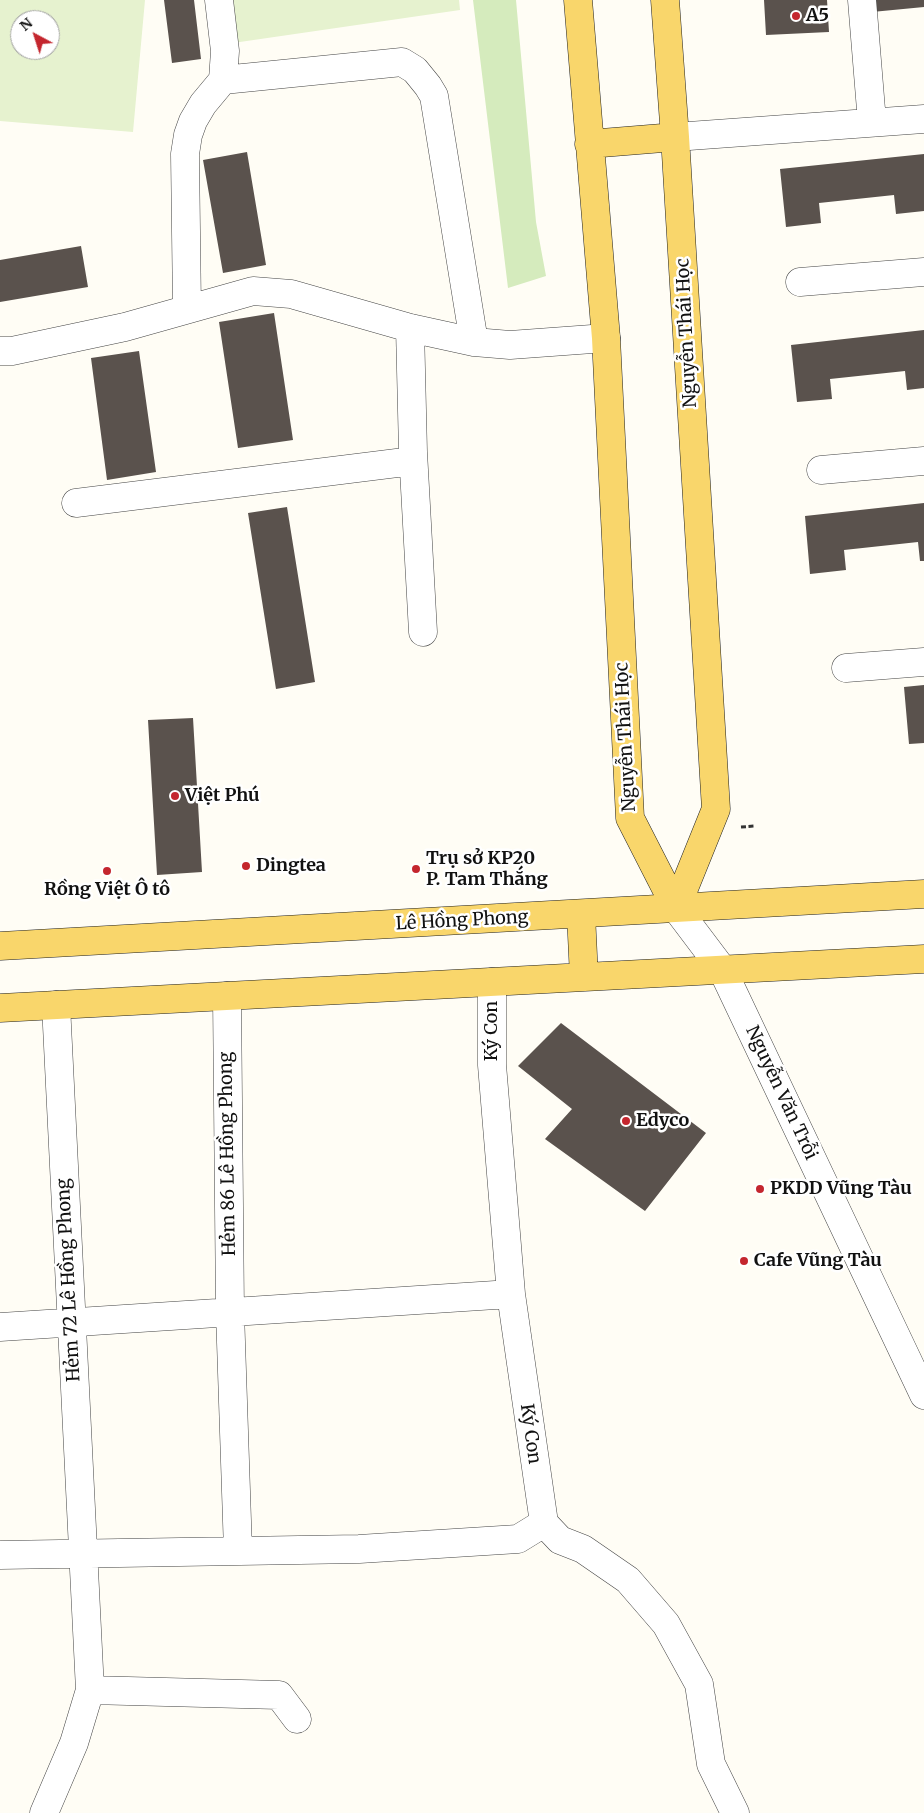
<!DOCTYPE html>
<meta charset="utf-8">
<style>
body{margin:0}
#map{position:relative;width:924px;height:1813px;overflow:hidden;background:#fffdf5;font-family:Merriweather,serif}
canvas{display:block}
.north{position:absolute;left:10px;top:10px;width:50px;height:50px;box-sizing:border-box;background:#fff;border:1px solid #a0a0a0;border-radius:50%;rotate:320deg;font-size:14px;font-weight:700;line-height:20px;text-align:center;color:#111}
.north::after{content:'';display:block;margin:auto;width:18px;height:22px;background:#c4262e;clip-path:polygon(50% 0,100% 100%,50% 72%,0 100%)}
</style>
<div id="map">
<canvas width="924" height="1813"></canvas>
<div class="north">N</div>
</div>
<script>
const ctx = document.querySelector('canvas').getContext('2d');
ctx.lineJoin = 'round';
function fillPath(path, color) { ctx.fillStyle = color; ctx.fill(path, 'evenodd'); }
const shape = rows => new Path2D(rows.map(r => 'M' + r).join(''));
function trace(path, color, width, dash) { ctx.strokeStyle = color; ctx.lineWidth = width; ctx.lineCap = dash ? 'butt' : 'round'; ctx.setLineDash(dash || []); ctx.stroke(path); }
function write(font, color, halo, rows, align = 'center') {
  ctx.font = font + ' Merriweather,serif'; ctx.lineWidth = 5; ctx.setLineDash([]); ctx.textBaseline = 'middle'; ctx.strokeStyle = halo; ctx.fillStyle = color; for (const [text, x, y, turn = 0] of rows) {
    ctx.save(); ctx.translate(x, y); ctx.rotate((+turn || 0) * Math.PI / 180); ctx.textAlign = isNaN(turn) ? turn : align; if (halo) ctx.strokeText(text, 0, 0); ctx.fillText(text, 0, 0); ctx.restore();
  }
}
const green = shape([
 [473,0,516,0,536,222,546,276,508,288]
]);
const pitch = shape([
 [0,0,145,0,133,132,0,121],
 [20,20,50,20,50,50,20,50],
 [228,0,459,0,460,10,233,43]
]);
const building = shape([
 [164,0,194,0,201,59,172,63],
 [764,0,827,0,829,32,766,35],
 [871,0,924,0,924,7,872,12],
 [247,152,266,265,223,273,203,160],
 [924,154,924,211,896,214,894,195,819,203,821,223,786,227,780,169],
 [81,246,88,287,0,302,0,260],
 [274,313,293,440,238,448,219,322],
 [924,330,924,388,907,390,905,371,830,379,832,399,797,402,791,345],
 [139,351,156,472,107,480,91,358],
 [924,503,924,561,920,561,918,542,844,550,846,570,810,574,805,516],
 [287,507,315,682,276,689,248,513],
 [924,685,924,743,909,744,904,687],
 [193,718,202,872,157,875,148,720],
 [561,1023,706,1133,645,1211,545,1139,572,1109,518,1066]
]);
const path = shape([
 [741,827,755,826]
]);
const minor = shape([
 [862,0,872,122],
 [223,80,402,62,415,70,428,86,434,96,474,342],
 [675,137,924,119],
 [800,282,924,272],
 [187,309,185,154,188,135,193,121,203,104,223,80,225,51,219,0],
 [410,328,413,452,423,632],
 [0,351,12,351,125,327,253,291,291,294,410,328,474,342,510,345,606,338],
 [821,470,924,461],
 [76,503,413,461],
 [846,668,924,662],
 [676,908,722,969,924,1395],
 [492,982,492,1065,511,1294,544,1523,560,1540,583,1549,628,1580,666,1624,699,1684,711,1764,735,1813],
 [227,996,230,1312,238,1551],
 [0,1327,511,1294],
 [0,1555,359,1549,518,1539,544,1523],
 [90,1690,279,1695,297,1719],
 [44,1813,74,1743,90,1690,56,1005]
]);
const major = shape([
 [578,0,606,338,630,818,676,908],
 [665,0,675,137,716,809,676,908],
 [589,144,675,137],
 [581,914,584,977],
 [0,946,924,894],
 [0,1008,924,959]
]);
const markers = [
 [796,16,5,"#c4262e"],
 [175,796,5,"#c4262e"],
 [246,866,5,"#c4262e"],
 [416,869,5,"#c4262e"],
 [107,871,5,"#c4262e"],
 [626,1121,5,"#c4262e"],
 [760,1189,5,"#c4262e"],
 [744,1261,5,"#c4262e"]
];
const poiNames = [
 ["A5",806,16],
 ["Việt Phú",185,796],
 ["Trụ sở KP20",426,859],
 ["P. Tam Thắng",426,880],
 ["Dingtea",256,866],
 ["Rồng Việt Ô tô",107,890,"center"],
 ["Edyco",636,1121],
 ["PKDD Vũng Tàu",770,1189],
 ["Cafe Vũng Tàu",754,1261]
];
const streetNames = [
 ["Nguyễn Thái Học",687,333,-93],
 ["Nguyễn Thái Học",626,737,-93],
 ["Lê Hồng Phong",462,921,-3],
 ["Ký Con",492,1031,-90],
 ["Nguyễn Văn Trỗi",781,1093,65],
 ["Hẻm 86 Lê Hồng Phong",228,1154,-91],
 ["Hẻm 72 Lê Hồng Phong",69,1280,-93],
 ["Ký Con",530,1434,82]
];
fillPath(green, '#d5ebbd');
fillPath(pitch, '#e6f2cf');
fillPath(building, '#5a524d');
trace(minor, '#444', 29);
trace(major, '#222', 29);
trace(path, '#333', 3, [5, 2.5]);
trace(minor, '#fff', 28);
trace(major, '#f9d66b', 28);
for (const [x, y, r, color] of markers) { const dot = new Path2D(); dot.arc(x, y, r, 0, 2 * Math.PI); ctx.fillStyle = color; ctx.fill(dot); trace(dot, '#fff', 2); }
write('bold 18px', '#111', '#fff', poiNames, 'left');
write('18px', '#111', '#fff', streetNames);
</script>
